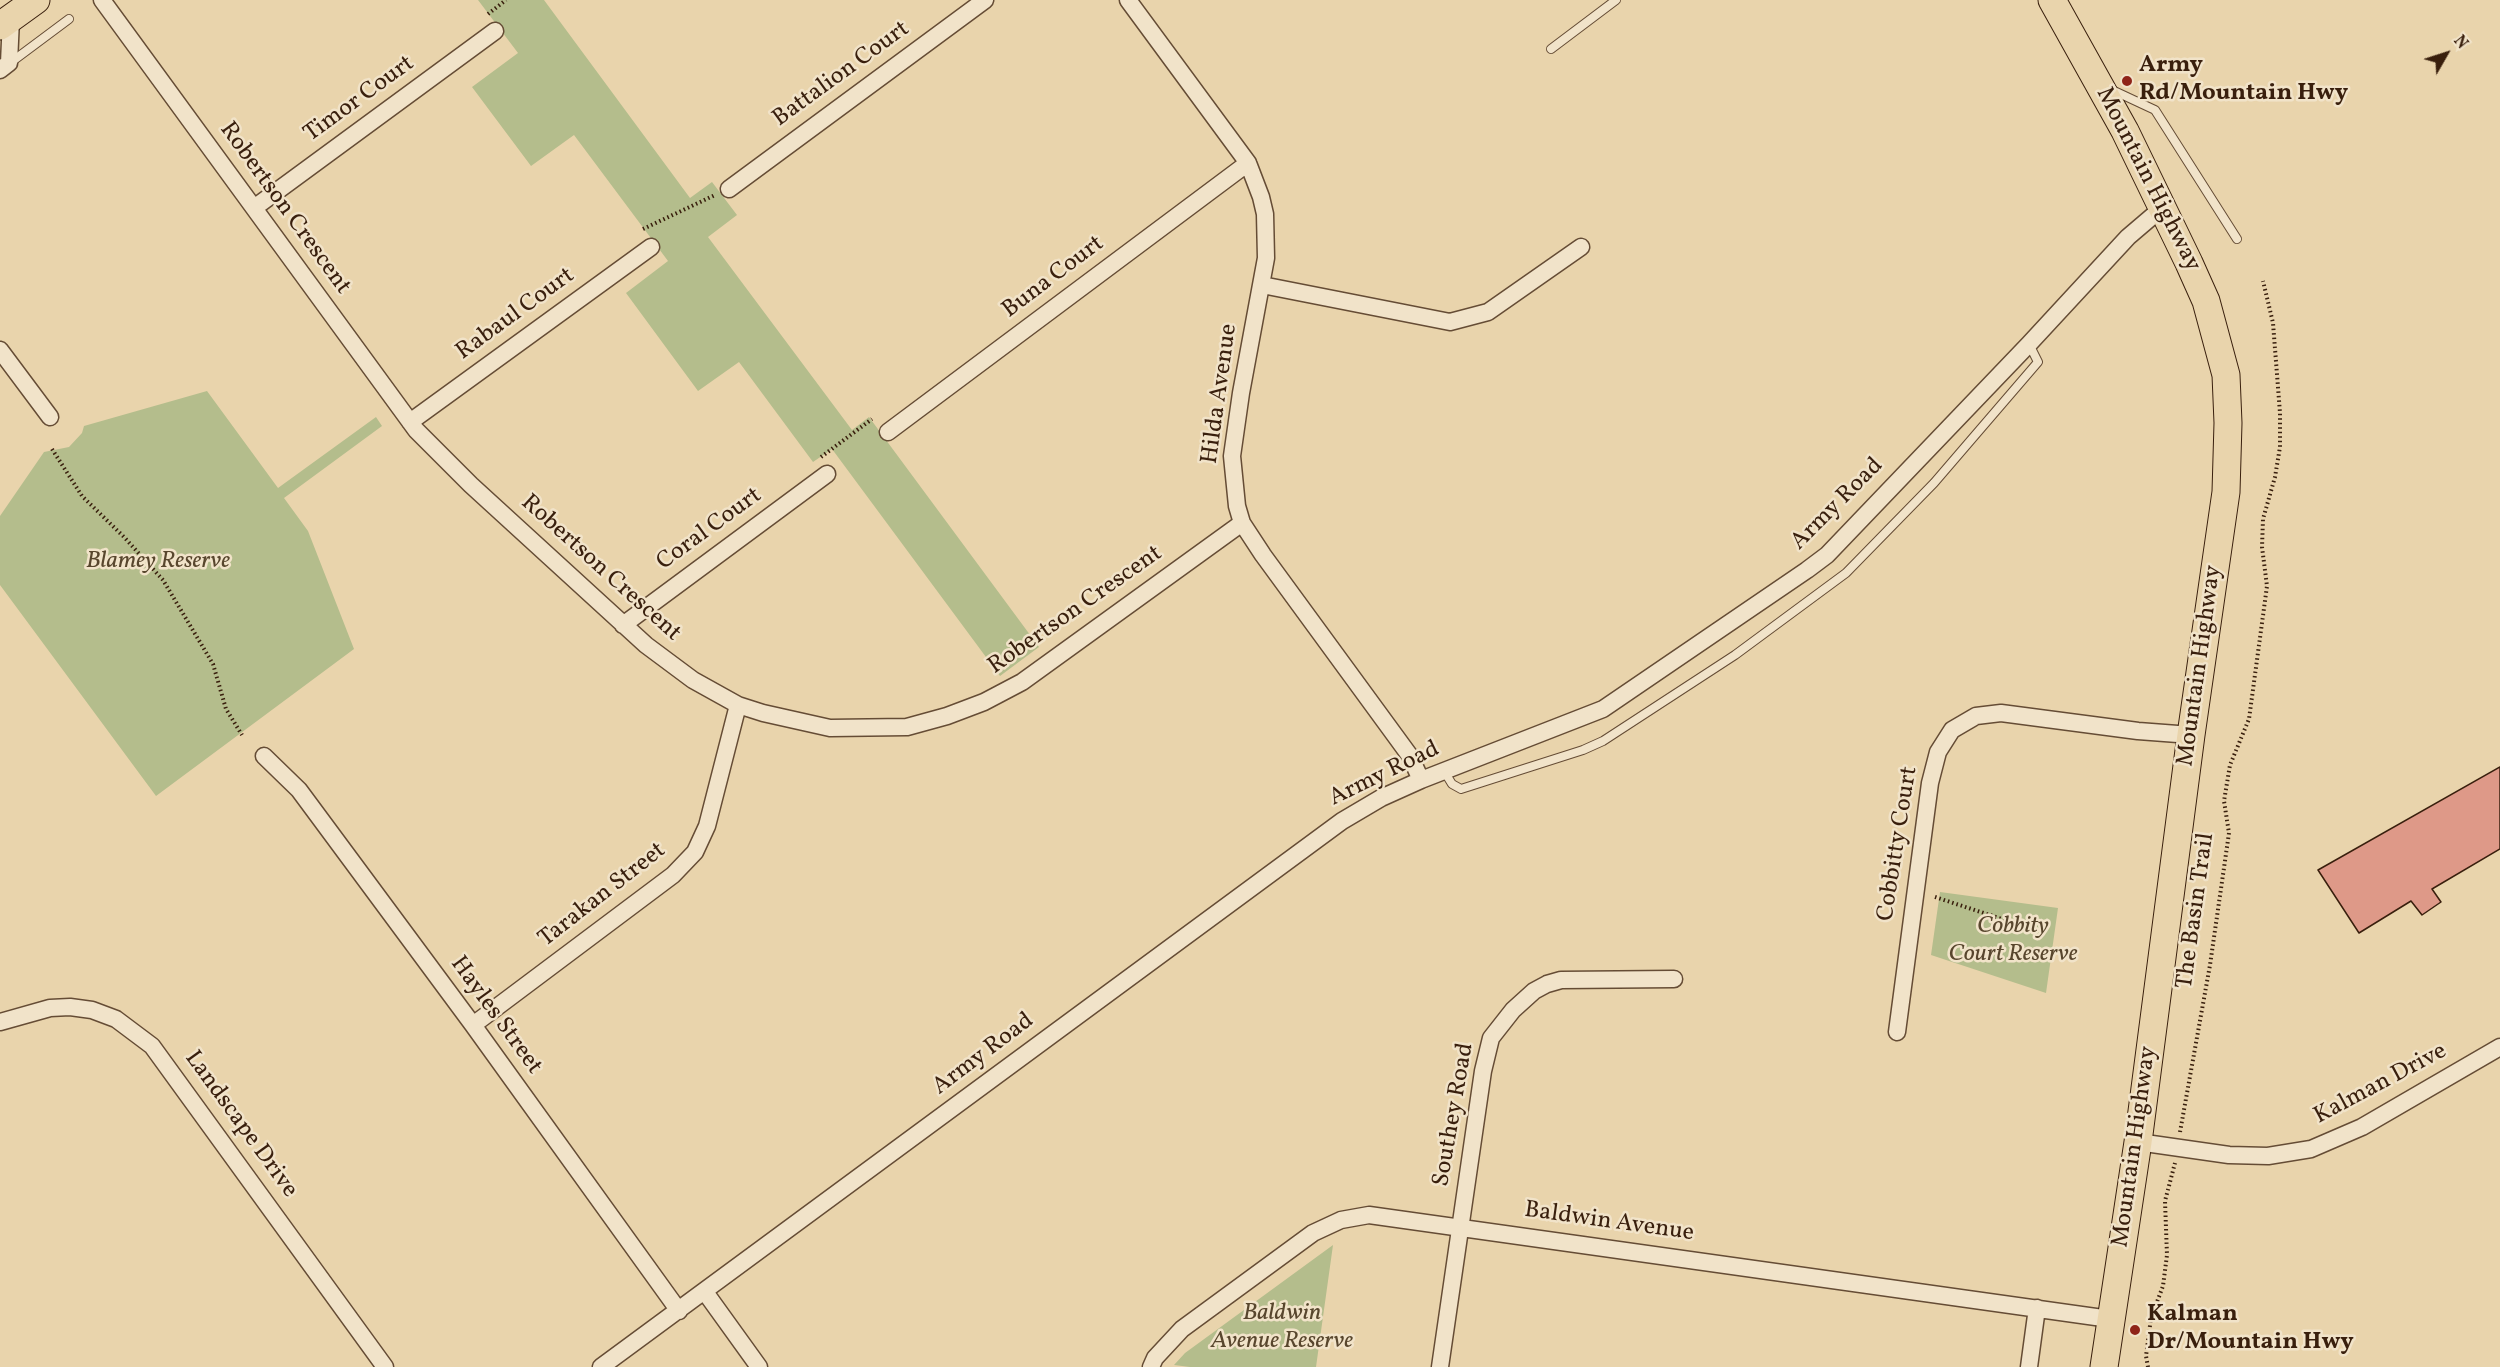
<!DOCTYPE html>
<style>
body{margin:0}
#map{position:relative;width:2500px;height:1367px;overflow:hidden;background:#e9d4ac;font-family:Vollkorn,serif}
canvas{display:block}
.north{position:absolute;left:2416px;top:24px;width:60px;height:60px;-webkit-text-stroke:4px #f1e3c9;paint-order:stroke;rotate:51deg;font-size:16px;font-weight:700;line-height:24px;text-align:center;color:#391f0d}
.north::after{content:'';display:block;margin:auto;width:21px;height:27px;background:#391f0d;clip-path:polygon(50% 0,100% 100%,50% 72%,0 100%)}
</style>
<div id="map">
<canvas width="2500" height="1367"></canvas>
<div class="north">N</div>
</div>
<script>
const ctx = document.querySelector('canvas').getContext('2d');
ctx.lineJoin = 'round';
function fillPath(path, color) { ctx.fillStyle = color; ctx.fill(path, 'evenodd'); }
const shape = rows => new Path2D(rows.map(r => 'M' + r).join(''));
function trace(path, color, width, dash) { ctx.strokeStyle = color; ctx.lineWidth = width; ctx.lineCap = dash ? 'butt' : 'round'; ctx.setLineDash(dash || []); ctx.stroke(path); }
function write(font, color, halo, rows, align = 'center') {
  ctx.font = font + ' Vollkorn,serif'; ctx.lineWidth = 5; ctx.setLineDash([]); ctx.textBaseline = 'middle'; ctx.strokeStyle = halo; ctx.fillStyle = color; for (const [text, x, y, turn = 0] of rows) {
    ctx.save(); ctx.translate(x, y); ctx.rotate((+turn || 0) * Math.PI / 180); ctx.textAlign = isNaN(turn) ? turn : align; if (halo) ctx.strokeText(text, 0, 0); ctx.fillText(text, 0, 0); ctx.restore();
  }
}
const green = shape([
 [478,0,544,0,690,198,712,182,737,215,708,237,852,430,869,417,1039,647,1000,676,832,449,813,462,739,362,698,391,626,293,668,261,574,135,531,166,472,87,518,53],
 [207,391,278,488,376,417,382,426,284,498,308,531,354,649,156,796,0,585,0,516,44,452,69,447,82,433,84,426],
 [1940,892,2058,908,2046,993,1931,955],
 [1333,1245,1316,1367,1190,1367,1174,1365,1185,1353]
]);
const building = shape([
 [2500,767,2500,849,2432,889,2441,902,2422,915,2411,901,2359,933,2318,870,2500,767]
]);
const path = shape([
 [488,14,506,0],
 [643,229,715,195],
 [52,449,82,496,124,537,163,580,213,664,226,709,242,735],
 [821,457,872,419],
 [1935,897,2008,921],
 [2180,1132,2210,965,2229,833,2224,801,2230,765,2249,719,2267,586,2262,547,2263,519,2275,477,2280,447,2280,413,2273,323,2263,281],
 [2148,1367,2146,1356,2151,1318,2163,1286,2167,1255,2165,1201,2175,1163]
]);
const lane = shape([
 [1551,49,1616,0],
 [10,63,69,19],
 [2110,89,2155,110,2237,239],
 [1444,771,1452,784,1461,789,1583,750,1603,741,1735,655,1846,573,1934,483,2038,362,2029,344]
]);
const street = shape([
 [102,0,416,430,471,485,646,645,693,680,738,705,763,713,830,728,907,727,947,716,984,702,1022,682,1242,523],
 [1128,0,1248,163,1261,197,1265,214,1266,258,1241,393,1232,456,1237,506,1242,523,1263,555,1410,756,1421,780],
 [0,70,9,63,11,19],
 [729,189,985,0],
 [254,208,495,31],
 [1262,285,1450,322,1488,312,1581,247],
 [0,350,50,417],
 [410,422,651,247],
 [888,432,1248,163],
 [623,625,827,474],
 [264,756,299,790,473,1025,679,1311],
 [0,1022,50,1008,70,1007,92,1010,116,1019,152,1046,385,1367],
 [473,1025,673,875,695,852,707,826,738,705],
 [1897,1032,1930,783,1938,752,1952,730,1976,716,2001,713,2138,731,2191,735],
 [2138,1142,2229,1155,2268,1156,2311,1149,2362,1127,2500,1047],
 [705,1292,759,1367],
 [601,1367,1342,821,1381,798,1421,780,1603,709,1807,570,1827,555,2029,344,2128,237,2162,208],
 [1151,1367,1155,1358,1182,1329,1313,1233,1341,1220,1369,1215,2110,1319],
 [1440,1367,1483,1071,1491,1038,1513,1010,1534,991,1547,984,1561,980,1674,979],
 [2029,1367,2037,1308]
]);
const primary = shape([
 [2052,0,2125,131,2189,263,2206,301,2226,375,2228,423,2226,492,2191,735,2138,1142,2104,1367],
 [0,26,36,0]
]);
const markers = [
 [2127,81,6,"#8f2418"],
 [2135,1330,6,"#8f2418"]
];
const poiNames = [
 ["Army",2139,67],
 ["Rd/Mountain Hwy",2139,95],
 ["Kalman",2147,1316],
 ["Dr/Mountain Hwy",2147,1344]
];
const streetNames = [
 ["Battalion Court",842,75,-36],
 ["Timor Court",360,100,-36],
 ["Mountain Highway",2147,180,63],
 ["Robertson Crescent",284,209,54],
 ["Buna Court",1054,278,-37],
 ["Rabaul Court",516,315,-36],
 ["Hilda Avenue",1221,394,-82],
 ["Army Road",1838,505,-45],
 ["Coral Court",710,530,-36],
 ["Robertson Crescent",600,569,42],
 ["Robertson Crescent",1076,611,-35],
 ["Mountain Highway",2201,666,-82],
 ["Army Road",1385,775,-26],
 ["Cobbitty Court",1899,844,-81],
 ["Tarakan Street",603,896,-38],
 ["The Basin Trail",2197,911,-82],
 ["Hayles Street",495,1016,54],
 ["Army Road",984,1055,-37],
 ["Kalman Drive",2381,1085,-28],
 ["Southey Road",1455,1115,-80],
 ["Landscape Drive",240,1125,54],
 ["Mountain Highway",2136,1147,-82],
 ["Baldwin Avenue",1609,1223,8]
];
const parkNames = [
 ["Blamey Reserve",158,563],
 ["Cobbity",2013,928],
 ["Court Reserve",2013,956],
 ["Baldwin",1282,1315],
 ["Avenue Reserve",1282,1343]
];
fillPath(green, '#b4bd8c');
fillPath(building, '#de9988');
trace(building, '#391f0d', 1.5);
trace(lane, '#654c35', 10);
trace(street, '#654c35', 19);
trace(primary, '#391f0d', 29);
trace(path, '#391f0d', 4, [1.5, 3]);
trace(lane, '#f1e3c9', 8);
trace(street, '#f1e3c9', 16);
trace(primary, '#e9d4ac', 27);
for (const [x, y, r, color] of markers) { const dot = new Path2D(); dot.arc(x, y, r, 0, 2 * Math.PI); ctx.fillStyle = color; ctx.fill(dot); trace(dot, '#f1e3c9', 2); }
write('bold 24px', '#391f0d', '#f1e3c9', poiNames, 'left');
write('24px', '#391f0d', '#f1e3c9', streetNames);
write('italic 24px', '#58462d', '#f1e3c9', parkNames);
</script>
